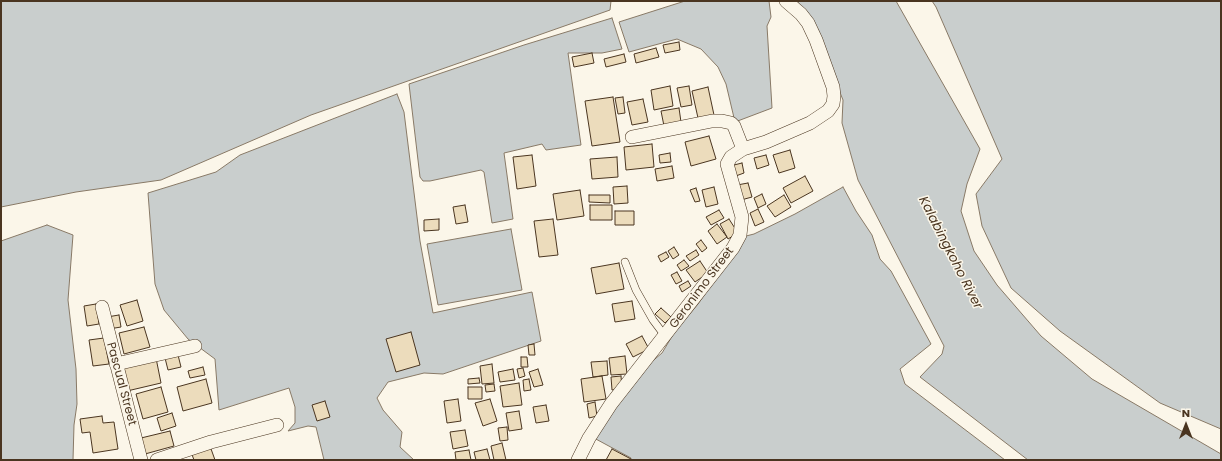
<!DOCTYPE html>
<style>
body{margin:0}
#map{position:relative;width:1222px;height:461px;overflow:hidden;background:#fbf6e9;font-family:Poppins,sans-serif}
canvas{display:block}
.frame{position:absolute;inset:0;border:2px solid #4a3520;pointer-events:none}
.north{position:absolute;left:1166px;top:405px;width:40px;height:40px;-webkit-text-stroke:3px #fbf6e9;paint-order:stroke;rotate:0deg;font-size:11px;font-weight:700;line-height:16px;text-align:center;color:#4a3520}
.north::after{content:'';display:block;margin:auto;width:14px;height:18px;background:#4a3520;clip-path:polygon(50% 0,100% 100%,50% 72%,0 100%)}
</style>
<div id="map">
<canvas width="1222" height="461"></canvas>
<div class="frame"></div>
<div class="north">N</div>
</div>
<script>
const ctx = document.querySelector('canvas').getContext('2d');
ctx.lineJoin = 'round';
function fillPath(path, color) { ctx.fillStyle = color; ctx.fill(path, 'evenodd'); }
const shape = rows => new Path2D(rows.map(r => 'M' + r).join(''));
function trace(path, color, width, dash) { ctx.strokeStyle = color; ctx.lineWidth = width; ctx.lineCap = dash ? 'butt' : 'round'; ctx.setLineDash(dash || []); ctx.stroke(path); }
function write(font, color, halo, rows, align = 'center') {
  ctx.font = font + ' Poppins,sans-serif'; ctx.lineWidth = 3; ctx.setLineDash([]); ctx.textBaseline = 'middle'; ctx.strokeStyle = halo; ctx.fillStyle = color; for (const [text, x, y, turn = 0] of rows) {
    ctx.save(); ctx.translate(x, y); ctx.rotate((+turn || 0) * Math.PI / 180); ctx.textAlign = isNaN(turn) ? turn : align; if (halo) ctx.strokeText(text, 0, 0); ctx.fillText(text, 0, 0); ctx.restore();
  }
}
const water = shape([
 [1,1,611,1,610,10,311,115,161,180,76,192,1,207,1,1],
 [685,1,769,1,771,17,767,26,772,108,735,122,726,84,718,67,701,49,677,39,629,52,619,22,685,1],
 [797,1,896,1,980,149,967,184,961,211,974,251,997,285,1041,336,1092,379,1221,454,1221,460,1028,460,920,377,942,354,944,346,858,180,842,123,843,100,813,25,797,1],
 [932,1,1221,1,1221,429,1160,403,1060,331,1011,288,982,226,976,194,1002,159,936,7,932,1],
 [612,18,622,49,602,53,568,53,581,145,546,150,542,144,504,153,513,219,492,223,484,172,481,170,430,181,423,181,420,177,409,84,524,45,612,18],
 [397,94,404,112,420,241,433,313,532,292,541,341,443,374,424,373,388,382,377,398,383,410,402,432,400,447,414,460,324,460,316,427,308,426,288,431,295,423,295,407,289,388,219,410,215,359,188,339,164,310,155,284,148,193,216,172,240,155,397,94],
 [843,187,856,211,872,235,880,259,891,271,931,344,900,369,905,384,1005,460,631,460,631,458,594,438,643,369,662,353,674,333,698,304,746,236,754,234,795,214,843,187],
 [47,225,73,235,68,300,76,369,77,404,74,425,73,460,1,460,1,241,47,225],
 [511,229,522,290,438,305,427,244,511,229]
]);
const building = shape([
 [679,42,680,50,665,53,663,45,679,42],
 [656,48,659,57,636,63,634,54,656,48],
 [592,53,594,63,574,67,572,57,592,53],
 [624,54,626,62,606,67,604,59,624,54],
 [670,86,673,106,654,110,651,90,670,86],
 [689,86,692,105,681,107,677,88,689,86],
 [708,87,714,115,698,118,692,91,708,87],
 [613,97,620,142,592,146,585,101,613,97],
 [623,97,625,113,618,114,615,98,623,97],
 [643,99,648,122,632,125,627,102,643,99],
 [679,108,681,122,664,126,661,111,679,108],
 [709,136,716,159,691,166,685,142,709,136],
 [652,144,654,167,626,170,624,147,652,144],
 [790,150,795,168,779,173,773,155,790,150],
 [670,153,671,162,660,163,659,155,670,153],
 [532,155,536,186,517,189,513,157,532,155],
 [766,155,769,165,757,169,754,158,766,155],
 [617,157,618,177,592,179,590,159,617,157],
 [742,163,744,173,733,177,730,166,742,163],
 [672,166,674,178,657,181,655,169,672,166],
 [805,176,813,191,791,203,783,188,805,176],
 [748,183,752,197,741,200,737,185,748,183],
 [627,186,628,203,614,204,613,187,627,186],
 [714,187,718,204,706,207,702,190,714,187],
 [696,188,700,201,695,202,690,190,696,188],
 [580,190,584,216,557,220,553,194,580,190],
 [762,194,766,204,758,208,754,198,762,194],
 [589,195,610,195,610,203,589,202,589,195],
 [784,195,791,207,775,217,767,206,784,195],
 [465,205,468,222,456,224,453,207,465,205],
 [590,205,612,205,612,220,590,220,590,205],
 [758,209,764,222,755,226,750,213,758,209],
 [719,210,724,218,711,225,706,217,719,210],
 [615,211,634,211,634,225,615,225,615,211],
 [439,219,439,230,424,231,424,220,439,219],
 [553,219,558,255,539,257,534,221,553,219],
 [729,219,738,233,728,239,720,224,729,219],
 [717,224,727,237,717,244,708,231,717,224],
 [701,240,707,248,702,252,696,244,701,240],
 [674,247,679,255,673,259,668,251,674,247],
 [696,250,699,255,690,261,686,256,696,250],
 [666,252,669,257,661,262,658,256,666,252],
 [684,260,689,266,681,271,677,265,684,260],
 [700,261,708,273,695,282,686,270,700,261],
 [619,263,624,289,596,294,591,268,619,263],
 [677,272,682,281,676,284,671,275,677,272],
 [688,281,691,286,682,292,679,286,688,281],
 [137,300,143,321,127,326,120,305,137,300],
 [632,301,635,319,615,322,612,304,632,301],
 [96,304,99,324,87,326,84,306,96,304],
 [661,308,671,317,665,323,655,314,661,308],
 [119,315,121,327,109,329,107,317,119,315],
 [144,327,150,347,124,354,119,333,144,327],
 [411,332,420,365,396,372,386,339,411,332],
 [642,336,649,349,633,357,626,344,642,336],
 [104,338,109,364,93,366,89,340,104,338],
 [534,344,535,355,529,355,528,345,534,344],
 [178,355,181,367,168,370,165,358,178,355],
 [625,356,627,374,611,375,609,358,625,356],
 [521,357,527,357,528,367,521,367,521,357],
 [156,358,161,383,127,391,121,365,156,358],
 [607,361,608,375,593,377,591,362,607,361],
 [492,364,494,383,482,384,480,366,492,364],
 [203,367,205,375,190,378,188,371,203,367],
 [523,368,525,376,519,378,517,369,523,368],
 [513,369,515,380,500,382,498,372,513,369],
 [538,369,543,385,534,387,529,372,538,369],
 [602,376,606,399,584,402,581,379,602,376],
 [621,376,622,389,612,390,611,377,621,376],
 [479,378,480,383,468,384,468,379,479,378],
 [206,379,212,403,183,411,177,387,206,379],
 [529,379,531,390,524,391,523,380,529,379],
 [519,383,522,405,503,407,500,386,519,383],
 [494,384,495,391,486,392,485,385,494,384],
 [161,387,168,412,143,419,136,394,161,387],
 [468,387,482,387,482,399,468,399,468,387],
 [458,399,461,421,447,423,444,401,458,399],
 [490,399,497,421,483,426,475,403,490,399],
 [325,401,330,417,317,421,312,405,325,401],
 [595,402,597,416,589,418,587,404,595,402],
 [546,405,549,421,536,423,533,407,546,405],
 [519,411,522,429,509,431,506,413,519,411],
 [172,413,176,426,161,431,157,418,172,413],
 [102,416,103,423,114,422,118,449,93,453,90,432,82,433,80,419,102,416],
 [507,427,508,440,500,441,498,428,507,427],
 [465,430,468,446,453,449,450,432,465,430],
 [170,431,174,446,145,454,141,438,170,431],
 [502,443,506,460,494,460,491,446,502,443],
 [210,446,215,460,194,460,191,452,210,446],
 [487,449,490,460,476,460,474,452,487,449],
 [612,449,631,459,630,460,606,460,612,449],
 [469,450,471,460,456,460,455,452,469,450]
]);
const service = shape([
 [625,262,636,290,653,320,665,336]
]);
const minor = shape([
 [632,137,712,121,722,121,731,123,734,126,743,149],
 [102,307,141,460],
 [116,364,195,346],
 [157,460,211,442,277,425],
 [578,460,589,438,611,404,733,248,740,235,742,217,727,164,731,157,743,149,766,142,810,123,828,111,833,104,834,96,833,87,816,40,808,23,801,14,786,1]
]);
const streetNames = [
 ["Geronimo Street",702,288,-53],
 ["Pascual Street",121,384,75]
];
const waterNames = [
 ["Kalabingkoho River",950,253,63]
];
fillPath(water, '#c9cecd');
trace(water, '#887966', 1);
fillPath(building, '#ecdcbc');
trace(building, '#4a3520', 1);
trace(service, '#4a3520', 8);
trace(minor, '#4a3520', 14);
trace(service, '#fbf6e9', 7);
trace(minor, '#fbf6e9', 13);
write('12px', '#4a3520', '#fbf6e9', streetNames);
write('italic 13px', '#4a3520', '#fbf6e9', waterNames);
</script>
